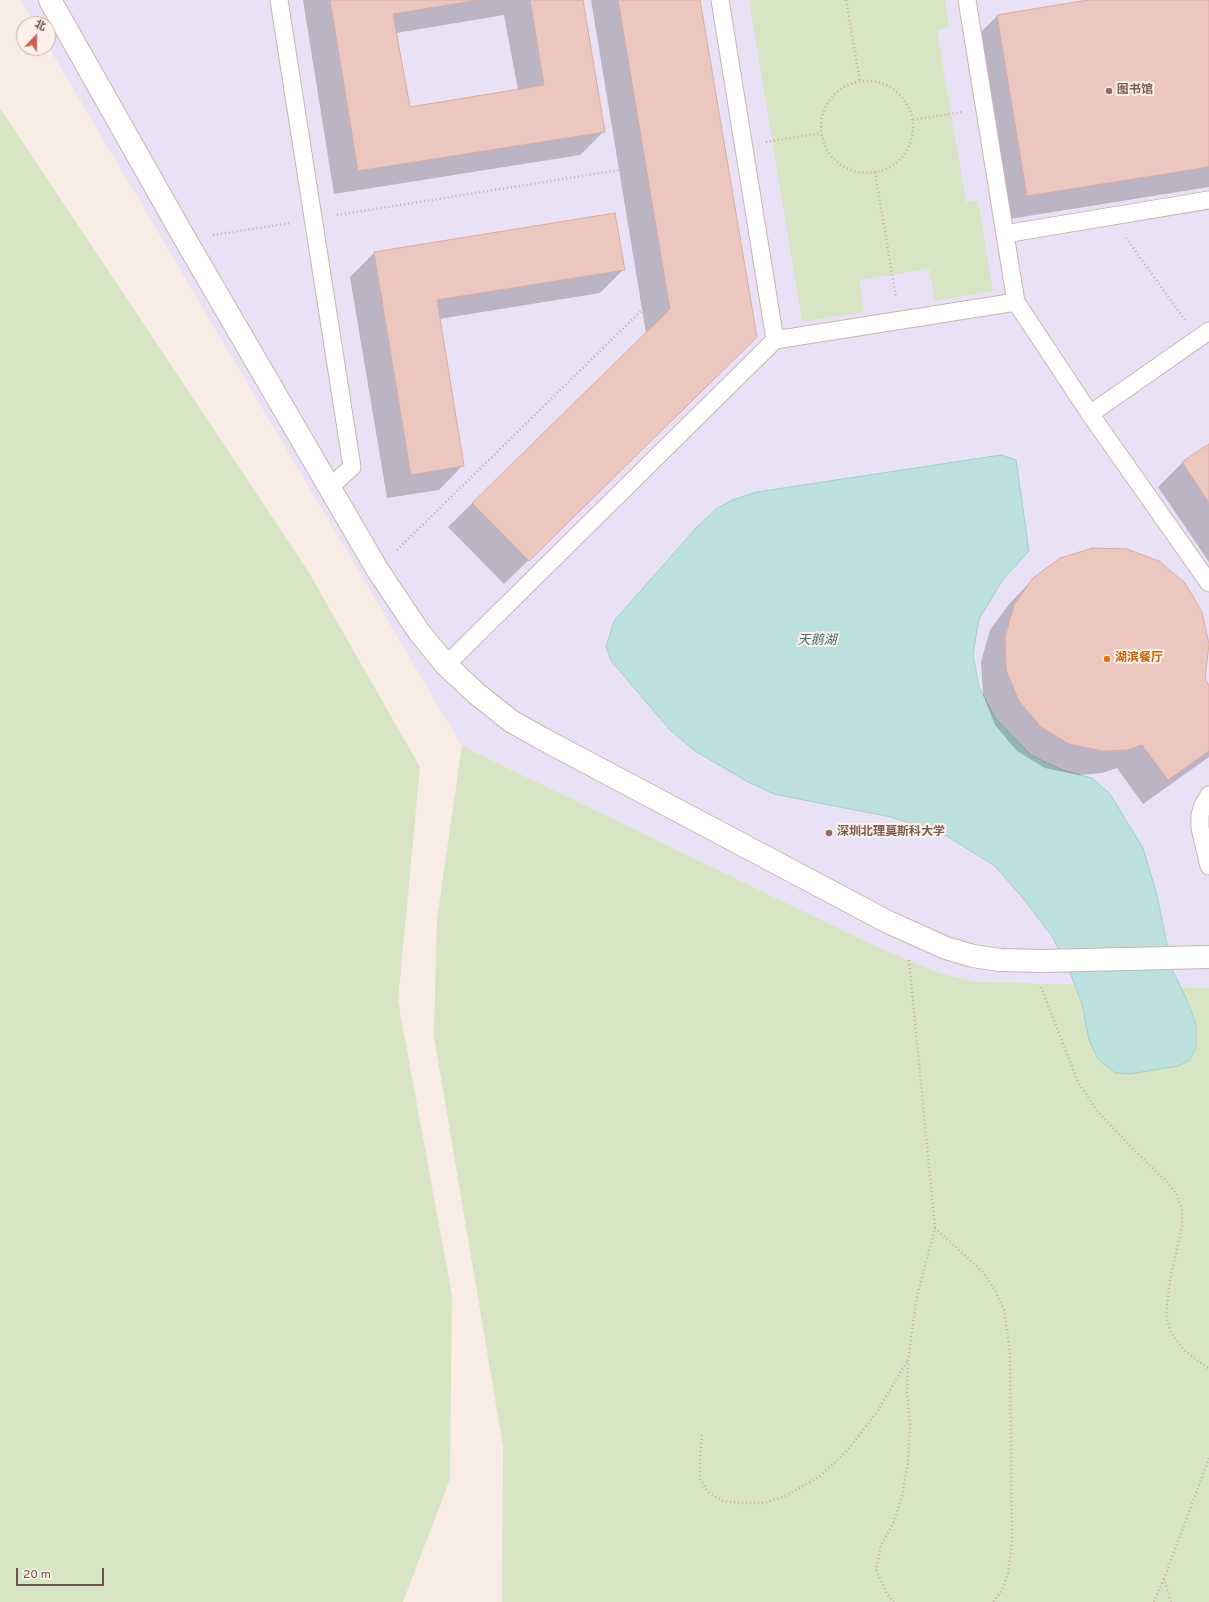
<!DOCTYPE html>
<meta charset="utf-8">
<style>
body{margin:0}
#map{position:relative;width:1209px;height:1602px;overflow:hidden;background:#f9ece4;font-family:Overpass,"Noto Sans SC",sans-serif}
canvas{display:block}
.north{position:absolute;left:16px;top:16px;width:40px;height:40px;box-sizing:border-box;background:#fdf1e9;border:1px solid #c4b1ab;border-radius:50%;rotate:22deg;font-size:11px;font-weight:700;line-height:16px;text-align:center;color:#6e514d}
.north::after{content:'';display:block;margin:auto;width:14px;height:18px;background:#d55857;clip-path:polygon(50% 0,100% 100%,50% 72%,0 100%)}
.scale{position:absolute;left:16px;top:1568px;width:88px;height:18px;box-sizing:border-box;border:2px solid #6e514d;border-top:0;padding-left:5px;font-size:12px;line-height:14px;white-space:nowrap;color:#6e514d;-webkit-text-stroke:3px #fdf1e9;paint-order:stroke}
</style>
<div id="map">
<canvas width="1209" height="1602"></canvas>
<div class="north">北</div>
<div class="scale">20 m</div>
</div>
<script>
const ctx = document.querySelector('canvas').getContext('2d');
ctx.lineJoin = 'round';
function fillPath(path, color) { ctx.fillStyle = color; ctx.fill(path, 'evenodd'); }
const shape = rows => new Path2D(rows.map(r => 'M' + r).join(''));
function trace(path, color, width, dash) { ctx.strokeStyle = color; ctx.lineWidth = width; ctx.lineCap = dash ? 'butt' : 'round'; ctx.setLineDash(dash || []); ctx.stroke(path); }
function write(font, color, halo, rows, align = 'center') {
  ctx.font = font + ' Overpass,"Noto Sans SC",sans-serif'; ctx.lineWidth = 4; ctx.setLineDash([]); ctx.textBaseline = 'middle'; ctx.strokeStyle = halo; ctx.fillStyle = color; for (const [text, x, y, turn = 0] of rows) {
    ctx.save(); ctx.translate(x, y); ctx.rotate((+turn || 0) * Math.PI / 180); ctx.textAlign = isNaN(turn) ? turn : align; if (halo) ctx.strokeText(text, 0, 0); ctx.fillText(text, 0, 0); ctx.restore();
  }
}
const education = shape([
 [21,0,1209,0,1209,1602,502,1602,503,1446,434,1036,437,920,462,746,48,46,48,24,35,24]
]);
const green = shape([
 [749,0,945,0,949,27,937,30,966,202,978,200,993,291,935,301,929,269,859,280,864,312,802,322],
 [0,108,308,571,420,767,398,1001,452,1296,450,1479,403,1602,0,1602],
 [462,746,881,949,942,974,976,982,1209,988,1209,1602,502,1602,503,1446,434,1036,437,920]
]);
const water = shape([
 [1001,455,1016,460,1029,551,1004,578,979,619,973,654,979,687,995,718,1031,755,1062,770,1092,778,1110,794,1143,848,1157,895,1172,969,1187,1000,1196,1024,1196,1048,1189,1061,1178,1066,1130,1074,1115,1073,1098,1059,1089,1040,1082,1004,1071,975,1052,936,1021,896,995,866,945,835,891,817,774,794,748,782,695,751,670,730,612,662,606,647,614,621,696,528,716,509,732,500,757,492,1001,455]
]);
const shadow = shape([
 [303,0,582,0,604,131,580,155,334,194],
 [504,15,518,90,409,108,396,33],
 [591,0,699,0,731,361,504,584,448,527,646,333],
 [1094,0,1209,0,1209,187,1003,220,973,40,997,16],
 [374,253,624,269,600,293,439,319,463,465,439,490,387,498,350,277],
 [1209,445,1209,562,1158,487,1182,463],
 [1034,578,1204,680,1209,686,1209,757,1143,804,1117,768,1102,773,1078,775,1045,768,1017,751,995,725,983,695,981,662,990,630,1010,603]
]);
const building = shape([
 [330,0,478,0,393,14,410,107,544,85,530,0,583,0,605,132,358,171,330,0],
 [618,0,700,0,757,337,529,561,472,503,670,309,618,0],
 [1088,0,1209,0,1209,167,1027,196,997,15,1088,0],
 [615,213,625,270,437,300,464,466,411,475,374,252,615,213],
 [1209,444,1209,503,1182,462,1209,444],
 [1093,548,1127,549,1159,561,1185,583,1202,612,1209,644,1205,679,1209,685,1209,751,1168,780,1142,745,1127,750,1102,751,1069,744,1041,727,1019,701,1006,670,1005,637,1014,605,1033,578,1060,558,1093,548]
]);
const path = shape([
 [846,0,860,81],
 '821 127a46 46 0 1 1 92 0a46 46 0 1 1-92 0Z',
 [913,120,962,112],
 [766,142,821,133],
 [875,172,896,298],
 [337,215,626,169],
 [213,235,291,223],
 [1126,238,1185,320],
 [397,550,648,304,599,0],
 [1041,987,1078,1082,1098,1112,1134,1150,1167,1182,1176,1193,1182,1209,1182,1226,1170,1280,1166,1315,1171,1333,1184,1350,1209,1369],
 [935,1228,983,1272,995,1290,1004,1310,1010,1351,1012,1543,1008,1573,1002,1591,993,1602],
 [702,1435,700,1457,700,1479,708,1492,723,1501,740,1503,764,1503,786,1496,820,1476,847,1451,877,1412,907,1361],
 [894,1602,887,1594,876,1570,881,1545,893,1524,902,1496,908,1463,910,1424,907,1392,908,1360,917,1296,935,1228,909,960],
 [1154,1602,1164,1579],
 [1171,1602,1164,1579,1209,1458]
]);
const service = shape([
 [279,0,352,467,329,488],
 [720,0,775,340],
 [967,0,1016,302,1090,414,1209,583],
 [1005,234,1209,200],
 [1090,414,1209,331],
 [446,665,775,340,1016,302],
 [1209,795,1203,805,1200,815,1200,828,1209,866]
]);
const minor = shape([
 [50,0,185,239,377,569,419,632,446,665,477,694,511,721,541,738,888,922,946,948,973,956,1000,960,1042,961,1209,957]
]);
const markers = [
 [1109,91,4,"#8d6e63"],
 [1107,659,4,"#e8710a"],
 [829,833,4,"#8d6e63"]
];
const educationNames = [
 ["图书馆",1117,91],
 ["深圳北理莫斯科大学",837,833]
];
const foodNames = [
 ["湖滨餐厅",1115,659]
];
const waterNames = [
 ["天鹅湖",817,641]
];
fillPath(education, '#e9e1f5');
fillPath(green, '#d8e5c4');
fillPath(water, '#bbe0dd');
trace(water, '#a2d0ce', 1);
fillPath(shadow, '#0003');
fillPath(building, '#ebc7bf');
trace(building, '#dcaba1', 1);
trace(service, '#cbb5af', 19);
trace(minor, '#cbb5af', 24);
trace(path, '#d0aaa2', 2.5, [1, 3]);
trace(service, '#fff', 17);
trace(minor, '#fff', 22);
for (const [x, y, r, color] of markers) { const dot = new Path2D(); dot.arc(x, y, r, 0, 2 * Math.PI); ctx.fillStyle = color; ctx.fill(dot); trace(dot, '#fdf1e9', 1.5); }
write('bold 12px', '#785e54', '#fdf1e9', educationNames, 'left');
write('bold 12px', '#c56008', '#fdf1e9', foodNames, 'left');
write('italic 13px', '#427270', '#fdf1e9', waterNames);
</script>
